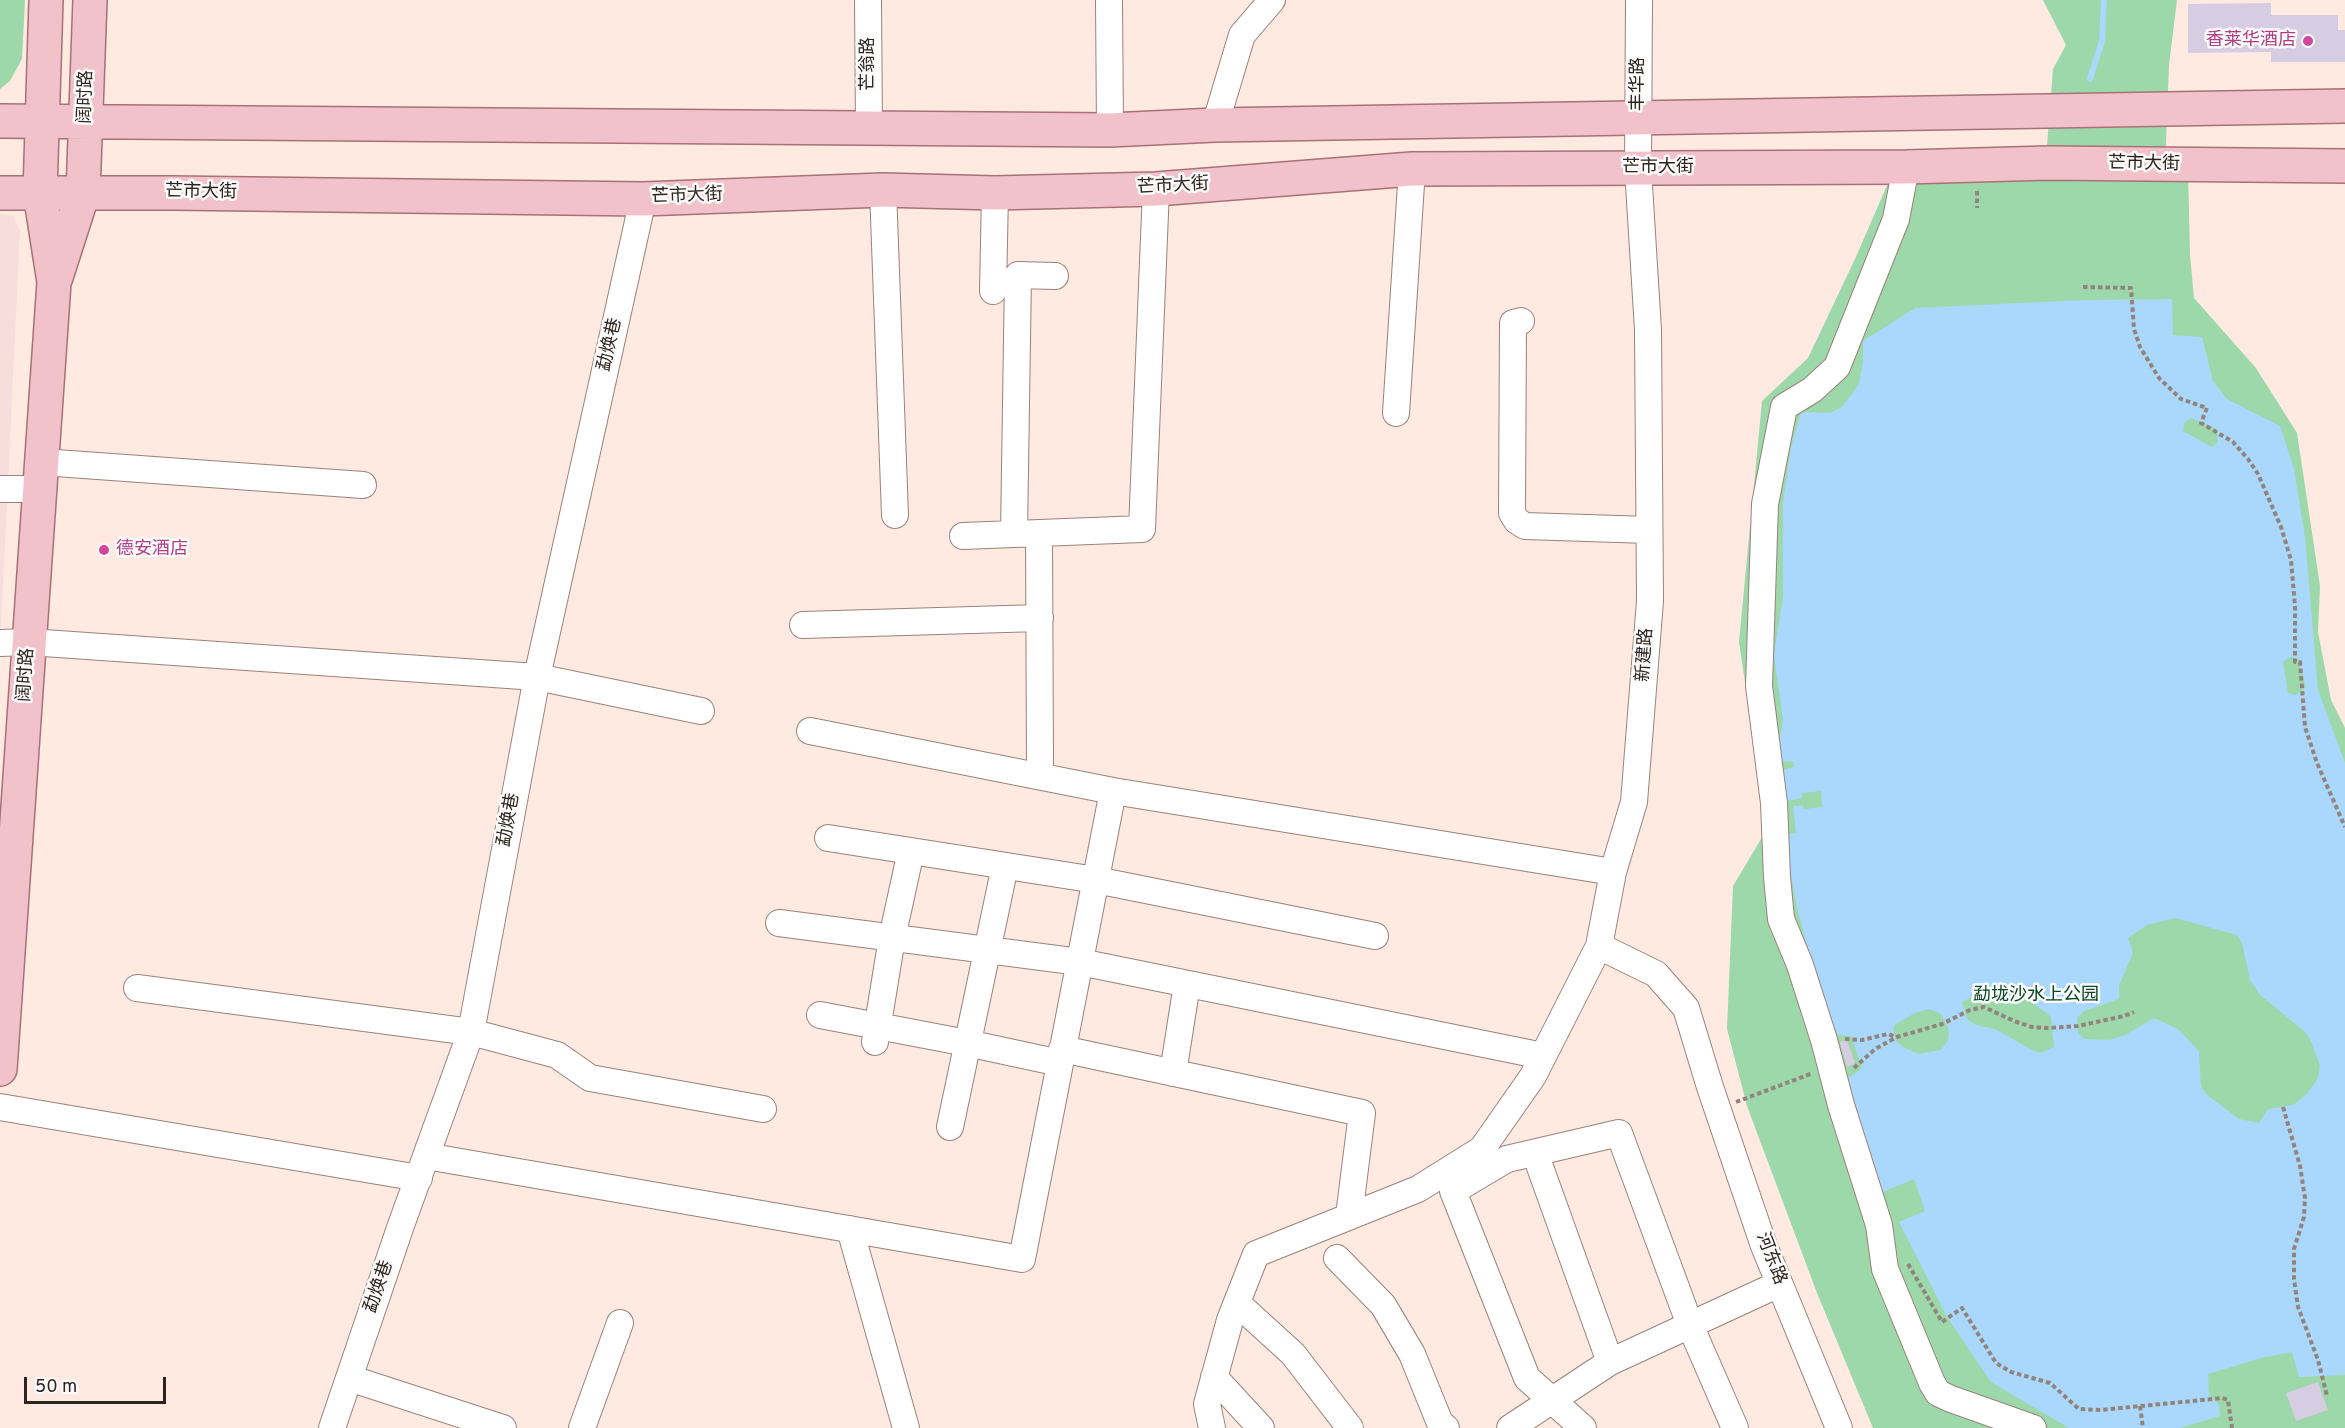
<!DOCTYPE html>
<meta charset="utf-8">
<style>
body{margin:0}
#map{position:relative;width:2345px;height:1428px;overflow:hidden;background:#feeae1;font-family:Overpass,sans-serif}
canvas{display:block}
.scale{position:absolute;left:24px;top:1377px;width:142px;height:27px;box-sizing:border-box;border:3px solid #2d2420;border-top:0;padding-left:8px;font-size:18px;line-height:21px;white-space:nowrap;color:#2d2420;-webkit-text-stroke:4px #fbfbfb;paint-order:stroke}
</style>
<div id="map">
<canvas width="2345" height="1428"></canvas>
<div class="scale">50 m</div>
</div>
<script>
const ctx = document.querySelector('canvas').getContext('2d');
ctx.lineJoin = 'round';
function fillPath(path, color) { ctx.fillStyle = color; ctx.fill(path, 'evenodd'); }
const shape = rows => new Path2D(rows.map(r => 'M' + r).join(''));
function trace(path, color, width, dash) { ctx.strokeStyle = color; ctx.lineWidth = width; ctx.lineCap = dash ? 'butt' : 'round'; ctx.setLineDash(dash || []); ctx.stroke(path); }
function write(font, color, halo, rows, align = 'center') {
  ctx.font = font + ' Overpass,"Noto Sans SC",sans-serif'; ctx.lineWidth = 5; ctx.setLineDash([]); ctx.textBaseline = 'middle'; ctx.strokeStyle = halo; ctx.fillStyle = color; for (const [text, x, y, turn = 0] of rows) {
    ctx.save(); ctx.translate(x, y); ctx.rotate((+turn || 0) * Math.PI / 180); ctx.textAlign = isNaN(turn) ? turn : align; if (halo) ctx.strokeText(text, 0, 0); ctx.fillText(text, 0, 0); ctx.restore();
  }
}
const commercial = shape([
 [0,214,13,216,20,231,0,648]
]);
const green = shape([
 [0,0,25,0,22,59,10,81,0,89],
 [2043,0,2177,0,2169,65,2165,169,2188,169,2190,255,2194,298,2256,368,2297,433,2320,586,2318,632,2331,700,2345,728,2345,1428,1873,1428,1817,1293,1747,1106,1727,1029,1733,886,1767,829,1739,642,1762,401,1808,358,1855,259,1895,167,2045,171,2053,69,2066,45]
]);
const water = shape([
 [2172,299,2173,335,2202,337,2213,381,2227,399,2280,426,2294,469,2305,537,2318,690,2345,763,2345,1375,2299,1377,2292,1352,2265,1357,2208,1374,2209,1395,2219,1405,2220,1416,2180,1428,2069,1428,1991,1382,1947,1317,1899,1222,1925,1211,1914,1179,1883,1192,1847,1079,1862,1068,1851,1036,1838,1035,1818,986,1797,908,1784,835,1796,833,1793,806,1803,805,1804,809,1822,807,1821,791,1802,793,1802,798,1782,802,1777,772,1794,767,1793,761,1775,762,1783,721,1774,655,1783,597,1783,503,1791,447,1801,412,1830,413,1842,407,1859,384,1863,361,1863,341,1915,308,2084,300],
 [2191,418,2217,429,2218,442,2212,447,2183,431,2185,422],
 [2292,657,2298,659,2306,687,2296,695,2288,693,2283,661],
 [2175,918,2237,935,2242,943,2250,980,2259,994,2305,1032,2311,1041,2320,1066,2318,1078,2307,1094,2293,1105,2268,1109,2259,1123,2239,1119,2206,1094,2201,1086,2199,1051,2178,1029,2154,1018,2125,1035,2109,1040,2085,1039,2078,1033,2077,1018,2084,1011,2119,999,2119,986,2133,953,2128,938,2147,925],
 [1997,991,2030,1000,2051,1017,2054,1047,2040,1053,2030,1049,1995,1029,1976,1025,1967,1019,1962,1002,1982,992],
 [1929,1009,1941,1014,1949,1030,1948,1040,1941,1050,1919,1054,1903,1047,1896,1041,1893,1029,1896,1024,1915,1013]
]);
const stream = shape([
 [2090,79,2102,41,2104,0]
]);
const building = shape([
 [2271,3,2271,15,2338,15,2338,30,2345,30,2345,62,2271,62,2271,52,2188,53,2188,4],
 [1847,1040,1855,1063,1847,1067,1840,1042],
 [2318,1382,2328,1410,2296,1421,2286,1393]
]);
const path = shape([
 [1977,191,1977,208],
 [2083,287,2131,288,2134,329,2140,347,2159,378,2181,399,2207,408,2201,423,2233,442,2248,459,2258,474,2281,527,2291,560,2295,606,2295,662,2300,662,2305,727,2317,763,2345,827],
 [1845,1039,1862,1040,1888,1034,1896,1037],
 [1854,1068,1875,1049,1897,1037,1942,1024,1970,1010,1984,1007,2014,1021,2032,1027,2046,1028,2078,1026,2124,1016,2134,1012],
 [1736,1102,1813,1073],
 [2283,1107,2300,1166,2305,1198,2304,1217,2294,1249,2294,1279,2298,1307,2318,1360,2327,1396],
 [1908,1264,1942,1322,1962,1308,1996,1363,2011,1372,2050,1383,2079,1409,2101,1410,2222,1398,2228,1400,2232,1428],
 [2140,1406,2143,1428]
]);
const minor = shape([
 [868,0,869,129],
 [1109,0,1110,130],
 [1639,0,1638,169,1648,330,1650,601,1634,802,1613,872,1599,946,1656,974,1686,1008,1710,1087,1764,1246,1839,1428],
 [1215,125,1242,35,1272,0],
 [1906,167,1896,219,1837,367,1812,390,1784,407,1765,504,1759,686,1774,803,1777,877,1781,919,1800,965,1824,1040,1841,1105,1879,1225,1885,1269,1932,1383,1938,1393,1951,1399,2033,1428],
 [883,190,895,515],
 [993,291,995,193],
 [1521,321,1513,323,1512,513,1517,521,1525,526,1649,530],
 [1396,413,1412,169],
 [42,462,363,485],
 [0,489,40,489],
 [1039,533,1040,766],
 [1014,534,1018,275,1055,276],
 [963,536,1142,529,1156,189],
 [803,625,1040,618],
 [0,643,29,642,537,677,701,711],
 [810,731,1113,791,1613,872],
 [828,838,1096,880,1375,936],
 [779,923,1080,962,1543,1056],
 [137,988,471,1032,557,1055,590,1078,763,1109],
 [820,1015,967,1043,1060,1063],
 [875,1042,892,938,911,851],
 [1062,1049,1362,1113,1349,1216],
 [1173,1073,1187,984],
 [0,1107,419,1178],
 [950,1127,1005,866],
 [1535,1153,1610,1362],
 [426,1156,1022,1259,1113,791],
 [850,1229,906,1428],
 [1337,1258,1383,1305,1412,1354,1440,1423,1446,1428],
 [1237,1303,1293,1354,1350,1428],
 [1214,1377,1261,1428],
 [349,1378,503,1428],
 [332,1428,400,1228,471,1032,537,677,643,199],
 [582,1428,620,1323],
 [1212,1428,1207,1404,1230,1320,1256,1254,1418,1189,1482,1149,1533,1076,1599,946],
 [1510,1428,1610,1362,1779,1284],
 [1583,1428,1527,1378,1453,1191,1507,1159,1619,1133,1690,1325,1735,1428]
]);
const major = shape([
 [0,121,1110,130,1215,125,2345,106],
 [0,193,173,193,643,199,883,190,995,193,1156,189,1412,169,1906,167,2048,163,2345,166],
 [56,277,83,193,90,0],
 [0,1069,54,282,40,193,46,0]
]);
const markers = [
 [2308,41,6,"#d1479c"],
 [104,550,6,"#d1479c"]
];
const hotelNames = [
 ["香莱华酒店",2296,41],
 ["德安酒店",116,550,"left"]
];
const streetNames = [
 ["芒翁路",869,64,-90],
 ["丰华路",1639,84,-90],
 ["阔时路",87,97,-88],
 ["芒市大街",2144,165,1],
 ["芒市大街",1658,168],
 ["芒市大街",1173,187,-3],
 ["芒市大街",201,193,1],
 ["芒市大街",687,197,-2],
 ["勐焕巷",611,345,-77],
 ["新建路",1646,655,-86],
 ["阔时路",27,675,-86],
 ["勐焕巷",510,820,-80],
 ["河东路",1770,1259,69],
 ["勐焕巷",380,1287,-71]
];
const parkNames = [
 ["勐垅沙水上公园",2036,996]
];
fillPath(commercial, '#f8dddd');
fillPath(green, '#9cd8aa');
fillPath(water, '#aad7fc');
trace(stream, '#aad7fc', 6);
fillPath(building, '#d7cde2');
trace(minor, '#998279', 28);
trace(major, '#a77177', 36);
trace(path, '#92847d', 4, [4.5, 3]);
trace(minor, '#fff', 26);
trace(major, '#f1c2ca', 33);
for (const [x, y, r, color] of markers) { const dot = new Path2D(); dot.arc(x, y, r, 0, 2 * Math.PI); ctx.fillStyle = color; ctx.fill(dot); trace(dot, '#fbfbfb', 2); }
write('18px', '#b23c85', '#fbfbfb', hotelNames, 'right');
write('18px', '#2d2420', '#fbfbfb', streetNames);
write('18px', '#064620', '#fbfbfb', parkNames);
</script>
